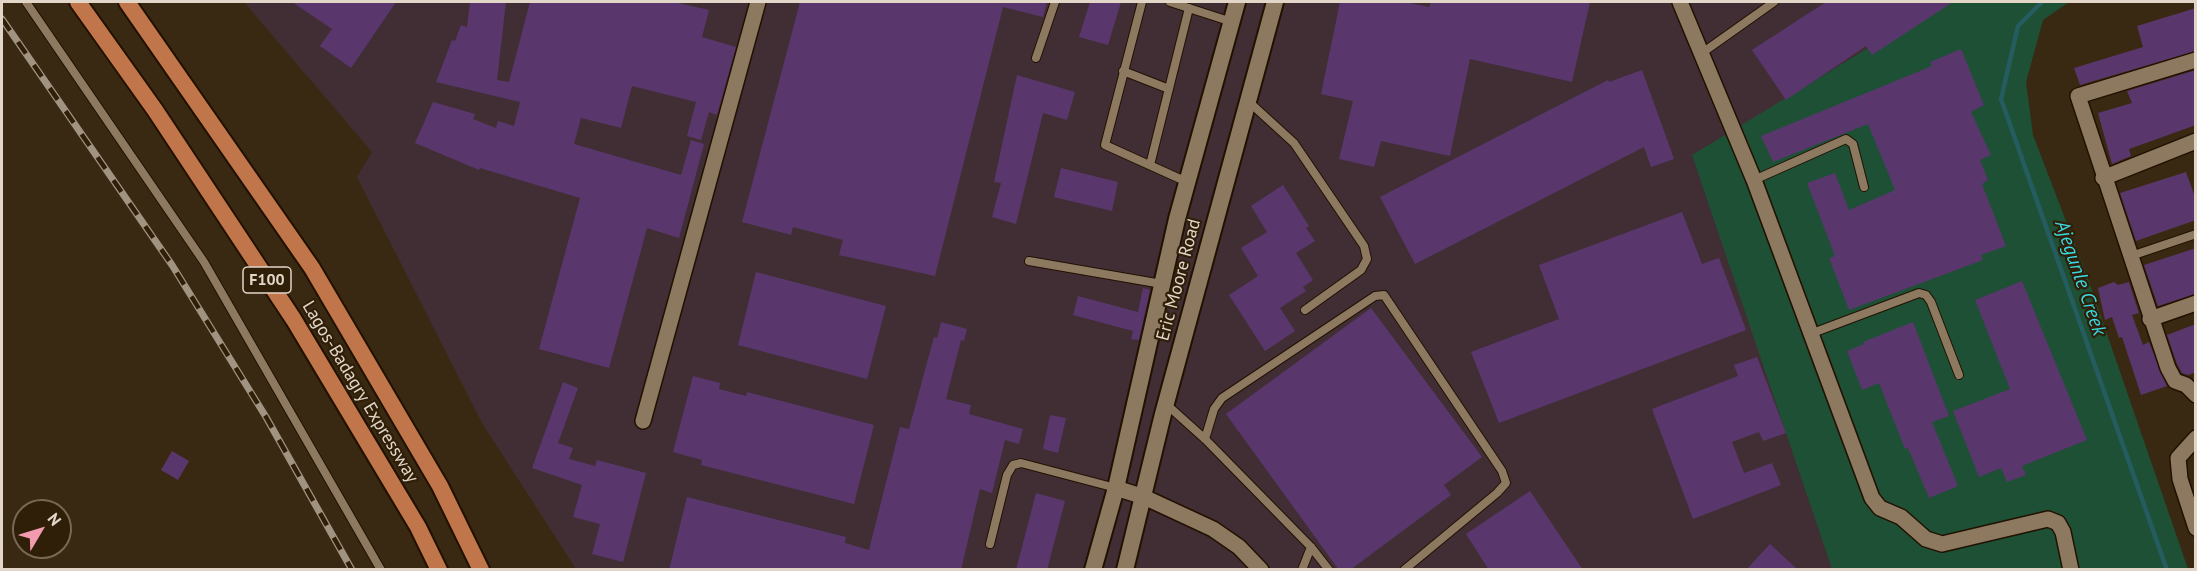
<!DOCTYPE html>
<style>
body{margin:0}
#map{position:relative;width:2197px;height:571px;overflow:hidden;background:#3a2912;font-family:"PT Sans",sans-serif}
canvas{display:block}
.frame{position:absolute;inset:0;border:3px solid #e2d6c9;pointer-events:none}
.north{position:absolute;left:12px;top:499px;width:60px;height:60px;box-sizing:border-box;background:#301f08;border:2px solid #776855;border-radius:50%;rotate:52deg;font-size:16px;font-weight:700;line-height:24px;text-align:center;color:#e2d6c9}
.north::after{content:'';display:block;margin:auto;width:21px;height:27px;background:#f29aaf;clip-path:polygon(50% 0,100% 100%,50% 72%,0 100%)}
</style>
<div id="map">
<canvas width="2197" height="571"></canvas>
<div class="frame"></div>
<div class="north">N</div>
</div>
<script>
const ctx = document.querySelector('canvas').getContext('2d');
ctx.lineJoin = 'round';
function fillPath(path, color) { ctx.fillStyle = color; ctx.fill(path, 'evenodd'); }
const shape = rows => new Path2D(rows.map(r => 'M' + r).join(''));
function trace(path, color, width, dash) { ctx.strokeStyle = color; ctx.lineWidth = width; ctx.lineCap = dash ? 'butt' : 'round'; ctx.setLineDash(dash || []); ctx.stroke(path); }
function write(font, color, halo, rows, align = 'center') {
  ctx.font = font + ' "PT Sans",sans-serif'; ctx.lineWidth = 4.5; ctx.setLineDash([]); ctx.textBaseline = 'middle'; ctx.strokeStyle = halo; ctx.fillStyle = color; for (const [text, x, y, turn = 0] of rows) {
    ctx.save(); ctx.translate(x, y); ctx.rotate((+turn || 0) * Math.PI / 180); ctx.textAlign = isNaN(turn) ? turn : align; if (halo) ctx.strokeText(text, 0, 0); ctx.fillText(text, 0, 0); ctx.restore();
  }
}
const industrial = shape([
 [244,2,2054,2,2029,28,1991,167,2139,569,576,569,482,423,357,177,372,152]
]);
const green = shape([
 [1944,2,2069,2,2043,20,2026,82,2033,135,2087,276,2188,569,1832,569,1692,155]
]);
const stream = shape([
 [2042,2,2018,26,2001,99,2167,570]
]);
const building = shape([
 [292,2,396,2,351,68,320,46,332,29],
 [470,2,506,2,497,80,509,82,530,2,674,2,709,10,702,37,736,47,717,115,709,112,701,140,687,136,696,102,632,86,621,128,581,118,574,144,681,175,691,140,704,144,679,238,647,228,609,368,539,349,580,198,480,168,479,170,415,143,433,102,475,114,473,119,496,128,498,121,514,126,520,102,436,82,452,40,455,41,461,25,467,27],
 [800,2,1047,2,1043,17,1003,7,935,276,839,255,843,240,793,227,791,235,742,222],
 [1090,2,1121,2,1108,45,1079,37],
 [1340,2,1405,2,1429,7,1431,2,1590,2,1572,82,1470,59,1450,156,1381,141,1374,167,1339,159,1353,101,1321,94],
 [1826,2,1953,2,1872,55,1866,46,1786,100,1752,50],
 [2196,8,2196,51,2080,85,2074,68,2143,47,2137,26],
 [1961,49,1984,105,1971,112,1991,155,1980,160,1988,180,1982,184,2006,246,1981,255,1983,260,1849,310,1829,258,1835,256,1807,183,1835,173,1849,210,1895,190,1868,124,1773,162,1761,136,1932,66,1930,62],
 [1642,70,1674,159,1651,167,1644,147,1415,264,1380,197,1608,80,1609,82],
 [2196,70,2196,125,2129,149,2131,156,2112,164,2098,113,2132,103,2127,91],
 [1017,75,1075,92,1067,120,1043,113,1016,224,992,217,1001,183,994,182],
 [1061,168,1118,182,1112,211,1054,197],
 [2186,172,2196,200,2196,220,2136,241,2120,193],
 [1283,185,1309,226,1306,228,1315,241,1296,253,1313,280,1303,287,1306,291,1280,308,1295,331,1265,351,1229,295,1258,276,1241,248,1267,232,1251,206],
 [1682,212,1702,264,1719,258,1746,330,1499,423,1471,352,1559,319,1539,265],
 [2196,248,2196,294,2158,306,2144,265],
 [756,272,886,306,867,379,738,345],
 [2022,281,2087,440,2022,466,2026,475,2007,482,2001,468,1979,477,1953,411,2010,389,1975,300],
 [2114,282,2118,285,2129,282,2139,313,2132,315,2143,345,2149,342,2167,386,2141,395,2122,337,2119,338,2112,317,2105,320,2098,288],
 [1143,288,1150,290,1139,340,1131,339,1133,331,1073,315,1078,296,1138,312],
 [1371,308,1482,457,1444,485,1451,495,1350,570,1339,570,1226,414],
 [941,322,967,329,964,341,961,340,946,399,971,405,969,414,1023,429,1019,444,1005,440,992,493,980,489,961,570,669,570,687,497,846,537,845,543,869,550,900,427,909,429,934,337,937,338],
 [1913,322,1949,416,1932,422,1958,486,1929,498,1908,448,1905,449,1879,383,1862,390,1847,351,1864,344,1863,342],
 [2196,324,2196,372,2188,375,2182,373,2177,364,2167,335],
 [1757,357,1786,433,1763,441,1759,432,1732,442,1744,473,1772,463,1781,485,1693,519,1652,409,1738,376,1734,365],
 [693,376,720,383,719,389,746,396,747,392,874,425,854,504,701,465,702,460,673,452],
 [563,382,578,388,558,443,573,448,569,459,595,466,597,460,646,473,623,562,592,554,600,524,573,517,582,485,532,468],
 [1050,415,1066,418,1058,453,1043,449],
 [172,451,189,461,178,480,161,470],
 [1530,491,1583,570,1489,570,1466,534],
 [1036,493,1065,501,1047,570,1016,570],
 [1770,544,1798,570,1746,570]
]);
const service = shape([
 [26,2,204,262,381,570],
 [1142,2,1105,145,1187,182],
 [1170,2,1232,22],
 [1702,53,1774,2],
 [1036,58,1055,2],
 [1123,71,1169,89],
 [1248,101,1294,143,1364,246,1367,259,1361,270,1305,310],
 [1150,165,1189,8],
 [1754,180,1846,139,1853,144,1864,187],
 [2131,256,2196,234],
 [1029,261,1162,284],
 [1810,334,1919,293,1926,295,1931,302,1959,375],
 [1166,404,1205,439,1311,547,1329,570],
 [1205,439,1214,409,1222,398,1375,296,1384,295,1502,471,1506,483,1497,493,1404,570],
 [990,544,1007,475,1013,465,1021,463,1116,488],
 [1302,570,1311,547]
]);
const minor = shape([
 [1680,2,1754,180,1872,498,1880,508,1901,517,1926,539,1942,544,2048,519,2058,523,2063,532,2071,570],
 [2196,60,2078,96,2168,368,2175,381,2186,385,2196,395],
 [2103,178,2196,141],
 [2150,319,2196,303],
 [643,421,758,2],
 [2196,438,2178,458,2180,479,2196,528],
 [1116,488,1144,497,1213,529,1239,547,1261,570]
]);
const tertiary = shape([
 [1093,570,1116,488,1177,219,1237,2],
 [1125,570,1163,414,1275,2]
]);
const trunk = shape([
 [78,2,155,110,294,320,418,527,439,570],
 [127,2,312,268,440,486,481,570]
]);
const rail = shape([
 [2,19,172,265,266,417,352,570]
]);
const shields = [
 [267,280,48]
];
const shieldNames = [
 ["F100",267,280]
];
const streetNames = [
 ["Eric Moore Road",1179,280,-75],
 ["Lagos-Badagry Expressway",360,392,59]
];
const waterNames = [
 ["Ajegunle Creek",2080,278,71]
];
fillPath(industrial, '#412e35');
fillPath(green, '#1d5035');
trace(stream, '#255c60', 4.5);
fillPath(building, '#59376d');
trace(service, '#211100', 10);
trace(minor, '#211100', 18);
trace(tertiary, '#211100', 20);
trace(trunk, '#211100', 20);
trace(service, '#8d7960', 8);
trace(minor, '#8d7960', 15);
trace(tertiary, '#8d7960', 16);
trace(trunk, '#c1754b', 16);
trace(rail, '#a19382', 7);
trace(rail, '#301f08', 4.5, [14]);
for (const [x, y, w] of shields) { const box = new Path2D(); box.roundRect(x - w / 2, y - 13, w, 26, 4.5); ctx.fillStyle = '#301f08'; ctx.fill(box); trace(box, '#e2d6c9', 1.5); }
write('bold 16px', '#e2d6c9', null, shieldNames);
write('18px', '#e2d6c9', '#301f08', streetNames);
write('italic 20px', '#39d8e2', '#301f08', waterNames);
</script>
